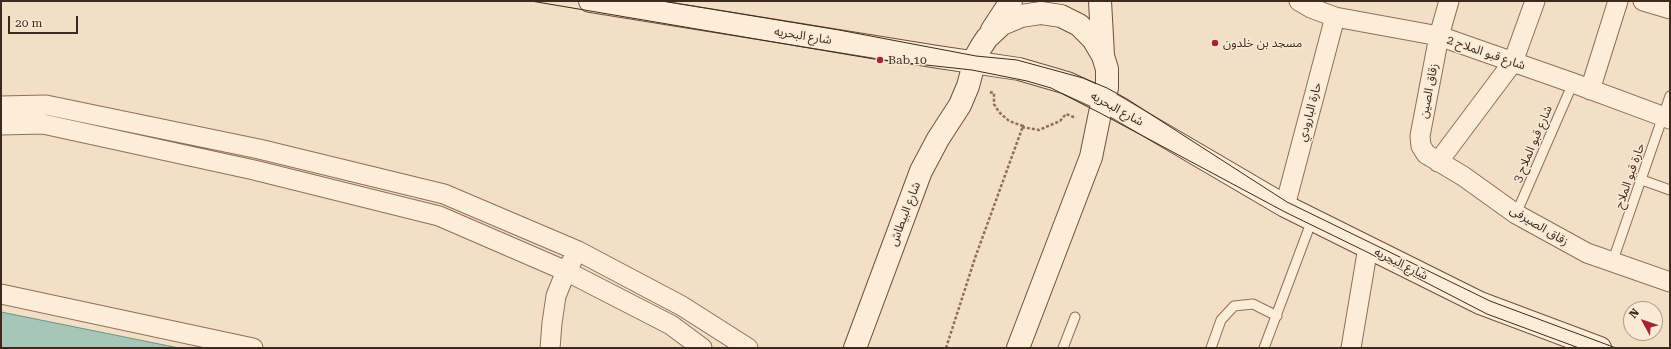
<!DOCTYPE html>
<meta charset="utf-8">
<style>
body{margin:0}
#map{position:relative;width:1671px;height:349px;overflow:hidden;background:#f2dfc5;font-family:"Roboto Serif",serif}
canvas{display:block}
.frame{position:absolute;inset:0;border:2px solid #3e291e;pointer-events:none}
.north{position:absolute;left:1623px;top:301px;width:40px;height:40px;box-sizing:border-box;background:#f9ead5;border:1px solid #ae9d8c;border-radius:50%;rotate:310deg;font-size:11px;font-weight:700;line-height:16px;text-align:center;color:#3e291e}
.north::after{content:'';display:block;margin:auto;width:14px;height:18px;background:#a42335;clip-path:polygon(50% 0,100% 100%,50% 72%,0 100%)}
.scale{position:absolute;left:8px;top:16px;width:70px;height:18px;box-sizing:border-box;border:2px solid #3e291e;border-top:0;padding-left:5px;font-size:12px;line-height:14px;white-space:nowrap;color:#3e291e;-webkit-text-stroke:3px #f9ead5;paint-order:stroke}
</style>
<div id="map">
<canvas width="1671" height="349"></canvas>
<div class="frame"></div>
<div class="north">N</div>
<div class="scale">20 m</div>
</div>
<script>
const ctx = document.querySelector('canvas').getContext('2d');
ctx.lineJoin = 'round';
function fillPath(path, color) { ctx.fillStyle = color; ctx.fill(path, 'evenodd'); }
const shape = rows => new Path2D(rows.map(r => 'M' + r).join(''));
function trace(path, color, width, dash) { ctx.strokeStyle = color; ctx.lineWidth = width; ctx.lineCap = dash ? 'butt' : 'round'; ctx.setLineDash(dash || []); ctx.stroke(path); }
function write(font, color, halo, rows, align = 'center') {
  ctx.font = font + ' "Roboto Serif","Noto Sans Arabic",serif'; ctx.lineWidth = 3; ctx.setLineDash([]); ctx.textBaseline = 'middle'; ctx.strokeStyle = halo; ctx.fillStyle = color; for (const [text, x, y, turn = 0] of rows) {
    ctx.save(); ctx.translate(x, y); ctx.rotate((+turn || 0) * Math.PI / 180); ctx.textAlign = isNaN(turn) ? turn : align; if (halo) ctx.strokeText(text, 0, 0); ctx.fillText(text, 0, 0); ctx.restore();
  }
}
const water = shape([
 [1,312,179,348,1,348,1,312]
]);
const path = shape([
 [1022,127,1039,130,1060,121,1066,114,1076,118],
 [946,348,975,258,1023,126,1009,121,999,112,994,104,994,93,989,92]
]);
const lane = shape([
 [1642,180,1670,190],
 [1516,214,1573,83],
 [1612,263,1670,96],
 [1063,348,1075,317],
 [1211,348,1221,320,1234,306,1253,304,1277,316],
 [1264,348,1312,220]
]);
const street = shape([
 [1299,1,1311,8,1335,17,1439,36,1573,83,1670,119],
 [1449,1,1439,36,1420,136,1421,146,1426,154,1463,176,1516,214,1587,253,1670,282],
 [1643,1,1670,9],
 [1590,90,1618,1],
 [1,106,46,105,259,149,444,194,578,251,682,306,748,348],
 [1,125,43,124,254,170,439,216,566,271,671,325,702,348],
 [1438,162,1513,62,1535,1],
 [1285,206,1335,17],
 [1,294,253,348],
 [550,348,552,323,556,296,566,271,572,261],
 [1351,348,1368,247]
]);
const secondary = shape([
 [590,1,938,57,1019,69,1067,83,1104,100,1285,206,1480,303,1600,348],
 [1100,1,1103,55],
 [992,30,1011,1],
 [855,348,921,171,938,139,960,105,968,86,976,56,981,47,987,38,1002,24,1021,16,1041,13,1061,16,1079,25,1093,39,1103,56,1107,69,1107,88,1100,113,1091,157,1018,348]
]);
const tram = shape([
 [531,1,880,60,972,70,1027,81,1051,88,1100,113,1285,212,1367,252,1487,314,1579,348],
 [662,1,839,30,976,56,1017,60,1083,78,1107,88,1127,99,1287,202,1490,301,1616,348]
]);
const markers = [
 [1215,43,4,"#a42335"],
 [880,60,4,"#a42335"]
];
const streetNames = [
 ["شارع البحريه",803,36,9],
 ["شارع قبو الملاح 2",1486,53,19],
 ["زقاق الصين",1429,91,-79],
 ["شارع البحريه",1117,109,29],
 ["حارة البارودي",1310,112,-75],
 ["شارع قبو الملاح 3",1533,144,-67],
 ["حارة قبو الملاح",1630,176,-71],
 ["شارع البيطاش",905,214,-69],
 ["زقاق الصيرفى",1539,226,31],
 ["شارع البحريه",1401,264,26]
];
const poiNames = [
 ["مسجد بن خلدون",1223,43],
 ["Bab 10",888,60]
];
fillPath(water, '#a7c5b8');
trace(water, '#6c9585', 1);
trace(lane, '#8f6e59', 11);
trace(street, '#8f6e59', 21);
trace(secondary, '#714f3c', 24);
trace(path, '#8f6e59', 2.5, [3, 2]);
trace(lane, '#fcedd9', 9);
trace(street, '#fcedd9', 19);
trace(secondary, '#fcedd9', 22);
trace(tram, '#3e291e', 1);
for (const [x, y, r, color] of markers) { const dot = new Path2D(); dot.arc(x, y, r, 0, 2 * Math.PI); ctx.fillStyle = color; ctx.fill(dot); trace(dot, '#f9ead5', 1.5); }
write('12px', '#3e291e', '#f9ead5', streetNames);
write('12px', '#3e291e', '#f9ead5', poiNames, 'left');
</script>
